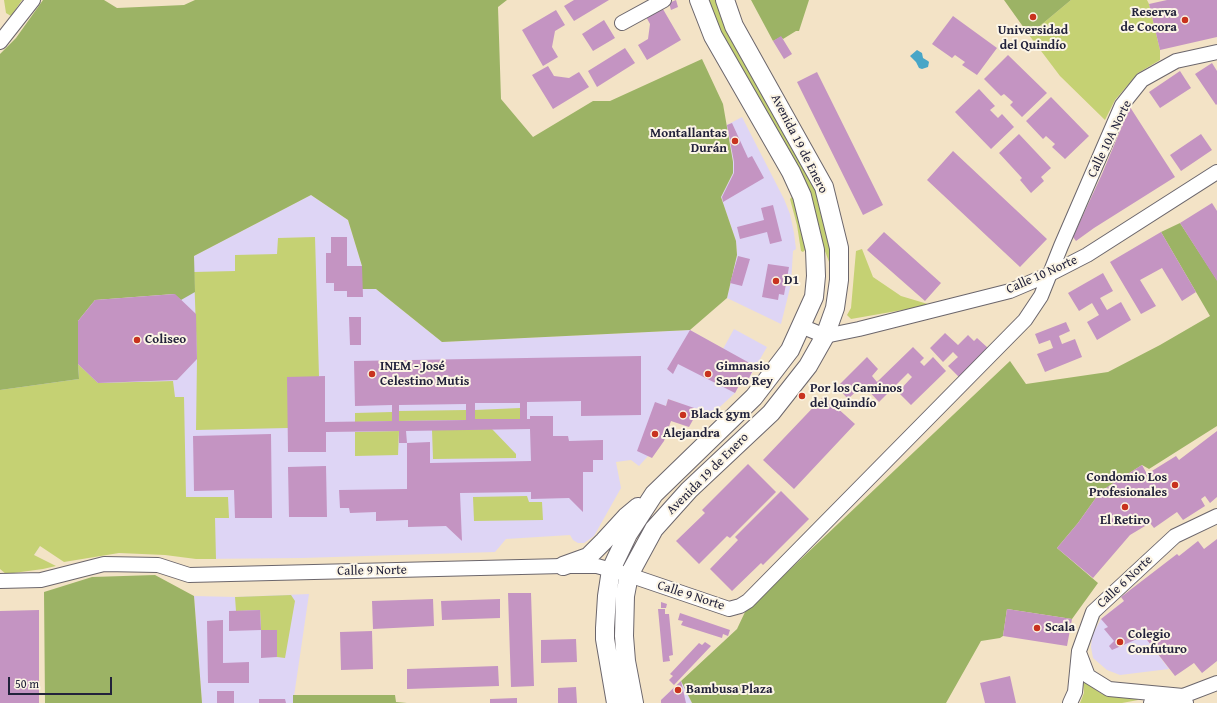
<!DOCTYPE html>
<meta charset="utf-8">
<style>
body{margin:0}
#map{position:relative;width:1217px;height:703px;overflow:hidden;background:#f3e3c6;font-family:"Gentium Book Plus",serif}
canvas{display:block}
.scale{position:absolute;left:8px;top:677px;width:104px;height:18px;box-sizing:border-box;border:2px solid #22223b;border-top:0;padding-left:5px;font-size:12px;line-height:14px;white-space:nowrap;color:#22223b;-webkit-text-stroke:3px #fcf5e5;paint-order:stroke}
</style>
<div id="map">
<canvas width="1217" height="703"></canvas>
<div class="scale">50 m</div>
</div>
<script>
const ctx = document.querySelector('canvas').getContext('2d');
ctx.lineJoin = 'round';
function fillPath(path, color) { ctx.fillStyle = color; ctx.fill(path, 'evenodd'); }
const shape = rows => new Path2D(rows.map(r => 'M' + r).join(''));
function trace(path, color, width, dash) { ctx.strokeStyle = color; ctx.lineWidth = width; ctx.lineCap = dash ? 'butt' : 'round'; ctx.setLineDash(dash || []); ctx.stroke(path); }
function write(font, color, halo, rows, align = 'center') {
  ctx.font = font + ' "Gentium Book Plus",serif'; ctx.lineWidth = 4; ctx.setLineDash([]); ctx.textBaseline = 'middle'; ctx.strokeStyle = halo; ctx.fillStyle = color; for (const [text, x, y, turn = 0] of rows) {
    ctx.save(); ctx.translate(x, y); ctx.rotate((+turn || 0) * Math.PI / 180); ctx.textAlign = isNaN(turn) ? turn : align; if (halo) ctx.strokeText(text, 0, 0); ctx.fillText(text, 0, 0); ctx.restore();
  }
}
const built = shape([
 [742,117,784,199,790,214,794,233,796,249,793,251,791,284,781,324,727,298,737,255,736,241,721,197,733,173,733,162,727,125],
 [311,195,348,220,362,266,362,288,376,289,442,342,690,330,723,349,734,329,767,347,748,380,743,378,735,393,711,415,668,399,666,406,655,403,648,456,639,466,631,460,616,462,621,488,594,536,584,543,578,543,573,540,570,535,506,539,495,552,302,558,196,559,186,542,40,546,34,555,0,390,78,364,78,321,95,300,175,294,194,256],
 [309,594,293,703,202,703,194,596,235,597],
 [1124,601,1144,636,1169,669,1120,675,1107,670,1093,658,1091,647,1092,636,1101,619],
 [681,681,692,703,661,703,661,700]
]);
const green = shape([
 [4,0,22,0,11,16,6,13],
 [706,0,715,0,735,43,815,184,832,250,833,273,821,240,818,222,807,189,728,46],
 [1071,0,1147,0,1149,4,1160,50,1160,60,1138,73,1115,100,1105,120,1060,76,1029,35],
 [792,197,793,198,803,237,805,250,803,252,801,251,797,225,790,199],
 [315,237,319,376,288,428,196,430,197,359,194,272,235,271,235,255,277,254,278,238],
 [862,249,873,277,901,296,931,305,851,319,847,315,851,308,856,251],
 [78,364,98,383,173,381,175,397,184,397,186,497,228,497,229,518,215,518,216,559,196,559,165,555,119,553,64,562,40,546,34,555,56,566,43,569,6,574,0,569,0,390,79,379],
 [520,408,520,419,475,419,475,410],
 [466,410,466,420,399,421,399,411],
 [392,412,392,421,355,422,355,413],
 [492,429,516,454,516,458,433,459,432,430],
 [399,431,398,455,355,456,355,432],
 [527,496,529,502,542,502,543,520,474,521,473,497],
 [291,595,295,601,285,658,277,657,276,630,261,630,260,610,236,611,235,597],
 [1083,682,1087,683,1093,688,1102,694,1115,697,1137,698,1138,700,1122,703,1080,703,1084,693]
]);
const forest = shape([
 [43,0,104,0,117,8,184,5,195,0,507,0,498,7,501,99,533,137,593,101,610,101,702,59,723,104,733,162,733,173,721,197,736,241,737,255,727,298,690,330,442,342,376,289,362,289,362,266,348,220,311,195,194,256,195,292,181,300,174,294,95,300,78,321,78,364,79,379,0,390,0,54,16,38],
 [751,0,809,0,799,31,796,31,783,39,781,37,773,41],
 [1004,0,1071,0,1029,35],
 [1180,223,1217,280,1217,426,1149,469,1142,465,1118,480,1100,492,1078,523,1057,548,1098,583,1072,619,1007,609,1003,636,1000,638,981,641,946,703,692,703,681,681,737,629,745,612,1010,361,1026,384,1108,372,1160,345,1210,316,1161,232],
 [155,575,194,596,202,703,45,703,44,592,92,577],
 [293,695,395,695,396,702,407,703,293,703]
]);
const water = shape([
 [917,50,922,53,923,58,928,61,929,62,928,67,922,69,919,68,916,62,910,56]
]);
const building = shape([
 [574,0,609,0,574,21,564,6],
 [676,0,678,7,671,10,669,3],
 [1167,0,1217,0,1217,37,1160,50,1149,4],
 [660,4,681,40,647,60,638,45,648,39,650,24,644,13],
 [556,10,565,25,555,31,552,47,558,57,543,66,522,30],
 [953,16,997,48,977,75,962,65,965,62,955,55,952,58,932,44],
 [604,20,615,38,593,51,582,34],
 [781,36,792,54,784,59,773,41],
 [625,48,635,63,597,87,588,71],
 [1008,55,1047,93,1022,117,1010,105,1013,102,1004,94,1001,96,984,79],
 [1212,63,1217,71,1217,104,1216,105,1195,74],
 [548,66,554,76,569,78,579,72,589,87,553,109,532,75],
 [1180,71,1191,88,1160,108,1149,92],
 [817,72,883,205,863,215,797,82],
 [979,89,995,106,990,110,998,118,1002,114,1014,127,991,149,955,112],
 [1051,97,1089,136,1065,159,1052,147,1055,144,1046,136,1043,139,1026,121],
 [1130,107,1175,177,1094,228,1076,241,1073,237,1102,174],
 [732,123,748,158,752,156,764,178,723,202,722,197,734,173,734,162,727,125],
 [1019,134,1051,168,1041,177,1044,181,1031,193,1020,180,1022,178,999,153],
 [1201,134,1212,150,1181,171,1170,155],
 [953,151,1047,239,1020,267,927,180],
 [1212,203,1217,211,1217,281,1180,223],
 [773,205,782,241,770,244,767,232,740,239,737,227,764,220,761,208],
 [884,232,941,283,925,301,867,250],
 [1161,232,1196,292,1182,301,1162,268,1140,280,1156,306,1141,314,1110,262],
 [331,237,347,237,347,266,362,266,363,297,347,297,347,291,334,291,334,283,326,283,326,253,331,253],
 [738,256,750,259,742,286,730,283],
 [768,264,789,267,784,295,779,294,778,300,762,297],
 [1103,273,1113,291,1100,298,1107,310,1121,302,1131,320,1097,340,1087,322,1099,315,1092,303,1079,311,1068,293],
 [175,294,196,314,197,359,177,380,98,383,78,364,78,321,95,300],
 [349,317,361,317,361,345,350,345],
 [1066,322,1070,331,1059,336,1062,344,1075,339,1082,357,1045,372,1037,354,1053,348,1050,340,1039,344,1035,334],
 [690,330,755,366,748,380,743,378,735,393,678,364,673,374,667,369],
 [945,333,958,345,968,335,974,341,977,338,988,348,959,377,948,366,958,357,953,352,943,362,930,348],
 [913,347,924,358,920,362,924,366,933,357,946,371,911,405,898,392,912,377,908,373,879,402,863,385,848,399,837,387,867,357,878,369,872,376,877,382],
 [641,356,641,415,581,416,581,401,527,402,527,419,530,419,530,416,553,416,553,436,568,436,569,441,603,440,603,460,593,460,593,472,583,472,583,512,569,498,531,499,531,492,460,493,462,541,446,526,408,527,408,520,376,521,376,512,350,513,349,508,340,508,339,490,407,489,407,443,430,442,430,463,531,461,530,429,406,431,407,443,399,443,399,431,326,432,326,452,288,452,287,377,325,376,325,422,392,421,392,405,355,406,354,361],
 [475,403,520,403,520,419,475,419],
 [466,404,466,420,399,421,399,405],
 [824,396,855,424,794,489,763,460],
 [668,399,700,410,697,418,694,418,689,427,671,421,664,441,652,458,637,451,655,402,666,406],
 [1217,431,1217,497,1210,503,1205,496,1201,499,1205,506,1183,520,1177,512,1154,528,1150,523,1130,535,1093,578,1057,548,1078,523,1100,492,1118,480,1142,465,1147,474,1176,456,1179,460],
 [271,434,272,518,235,518,234,490,194,491,193,436],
 [748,464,776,492,730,538,727,536,699,564,676,541,705,513,702,510],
 [326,466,327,517,289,517,288,467],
 [781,491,809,519,763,565,761,563,732,591,710,569,738,540,735,537],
 [1217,539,1217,661,1202,673,1194,663,1175,676,1144,636,1112,650,1109,646,1114,641,1104,629,1108,627,1101,619,1124,601,1121,597,1177,554,1179,556,1198,541,1204,549],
 [508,593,531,593,534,686,511,687],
 [433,599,434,626,373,629,372,601],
 [500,599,500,618,442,620,441,601],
 [661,602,667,604,666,608,661,608],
 [658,609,665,609,665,614,669,614,673,655,669,656,670,661,663,662],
 [1007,609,1072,619,1067,646,1003,636],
 [39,610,39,703,0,703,0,611],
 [260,610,261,630,229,631,229,611],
 [680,613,730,630,728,636,723,634,722,638,681,625,683,621,678,620],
 [223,620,223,663,249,662,249,683,208,683,207,621],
 [261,630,277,630,277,657,261,658],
 [372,631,373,669,341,670,340,632],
 [576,639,577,662,541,663,541,640],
 [705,642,711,646,674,685,669,680,673,676,670,674,699,643,702,645],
 [498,666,499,686,407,689,407,669],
 [1010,676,1016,703,985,703,980,683],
 [681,681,686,703,661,703,661,700],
 [576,687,577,703,558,703,558,688],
 [217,691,234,691,234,703,217,703],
 [517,698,517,703,490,703,490,699],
 [259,699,285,699,286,703,259,703]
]);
const minor = shape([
 [622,23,664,0],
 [0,42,33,0],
 [801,326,825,336,859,329,1010,291,1050,274,1087,255,1217,172],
 [0,581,41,580,104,564,158,565,189,575,563,566,597,566,629,575,729,609,740,606,748,601,1025,320,1041,296,1061,246,1122,105,1142,80,1176,61,1217,52],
 [1080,655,1088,676,1109,689,1183,696,1186,703],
 [1070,703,1075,692,1079,651,1093,612,1175,536,1217,516],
 [1151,703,1183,696,1217,683]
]);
const major = shape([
 [563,566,588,557,604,541,626,517,638,507],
 [616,703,605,639,605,628,607,596,611,570,616,559,628,534,654,494,754,397,790,350,814,297,816,276,815,250,802,196,791,172,713,36,699,0],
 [634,703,626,661,624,636,625,596,629,575,654,529,689,490,771,413,808,366,825,336,835,308,839,280,839,248,824,187,734,26,725,0]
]);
const markers = [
 [1033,17,4,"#c8321e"],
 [1185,20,4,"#c8321e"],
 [735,141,4,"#c8321e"],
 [776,281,4,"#c8321e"],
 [137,340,4,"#c8321e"],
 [372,374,4,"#c8321e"],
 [708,374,4,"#c8321e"],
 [802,396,4,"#c8321e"],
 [683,415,4,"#c8321e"],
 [655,434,4,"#c8321e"],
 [1175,485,4,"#c8321e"],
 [1125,507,4,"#c8321e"],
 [1037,628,4,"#c8321e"],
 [1120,642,4,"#c8321e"],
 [678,690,4,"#c8321e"]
];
const poiNames = [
 ["Reserva",1177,13,"right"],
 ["de Cocora",1177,28,"right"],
 ["Universidad",1033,31,"center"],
 ["del Quindío",1033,46,"center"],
 ["Montallantas",727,134,"right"],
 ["Durán",727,149,"right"],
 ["D1",784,281],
 ["Coliseo",145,340],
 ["INEM - José",380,367],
 ["Celestino Mutis",380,382],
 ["Gimnasio",716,367],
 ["Santo Rey",716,382],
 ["Por los Caminos",810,389],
 ["del Quindío",810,404],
 ["Black gym",691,415],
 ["Alejandra",663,434],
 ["Condomio Los",1167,478,"right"],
 ["Profesionales",1167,493,"right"],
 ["El Retiro",1125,521,"center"],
 ["Scala",1045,628],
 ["Colegio",1128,635],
 ["Confuturo",1128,650],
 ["Bambusa Plaza",686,690]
];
const streetNames = [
 ["Calle 10A Norte",1110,139,-64],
 ["Avenida 19 de Enero",799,144,63],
 ["Calle 10 Norte",1042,275,-24],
 ["Avenida 19 de Enero",708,474,-45],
 ["Calle 9 Norte",372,571,-1],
 ["Calle 6 Norte",1125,582,-43],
 ["Calle 9 Norte",691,596,18]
];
fillPath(built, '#ded5f5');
fillPath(green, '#c5d173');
fillPath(forest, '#9cb365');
fillPath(water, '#48a6c7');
fillPath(building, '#c494c2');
trace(minor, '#6b666c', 16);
trace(major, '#6b666c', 20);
trace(minor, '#fff', 14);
trace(major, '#fff', 18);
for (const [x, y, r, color] of markers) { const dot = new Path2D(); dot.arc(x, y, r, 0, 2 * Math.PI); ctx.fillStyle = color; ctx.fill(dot); trace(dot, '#fcf5e5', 1.5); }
write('bold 13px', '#22223b', '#fcf5e5', poiNames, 'left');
write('13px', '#22223b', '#fcf5e5', streetNames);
</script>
